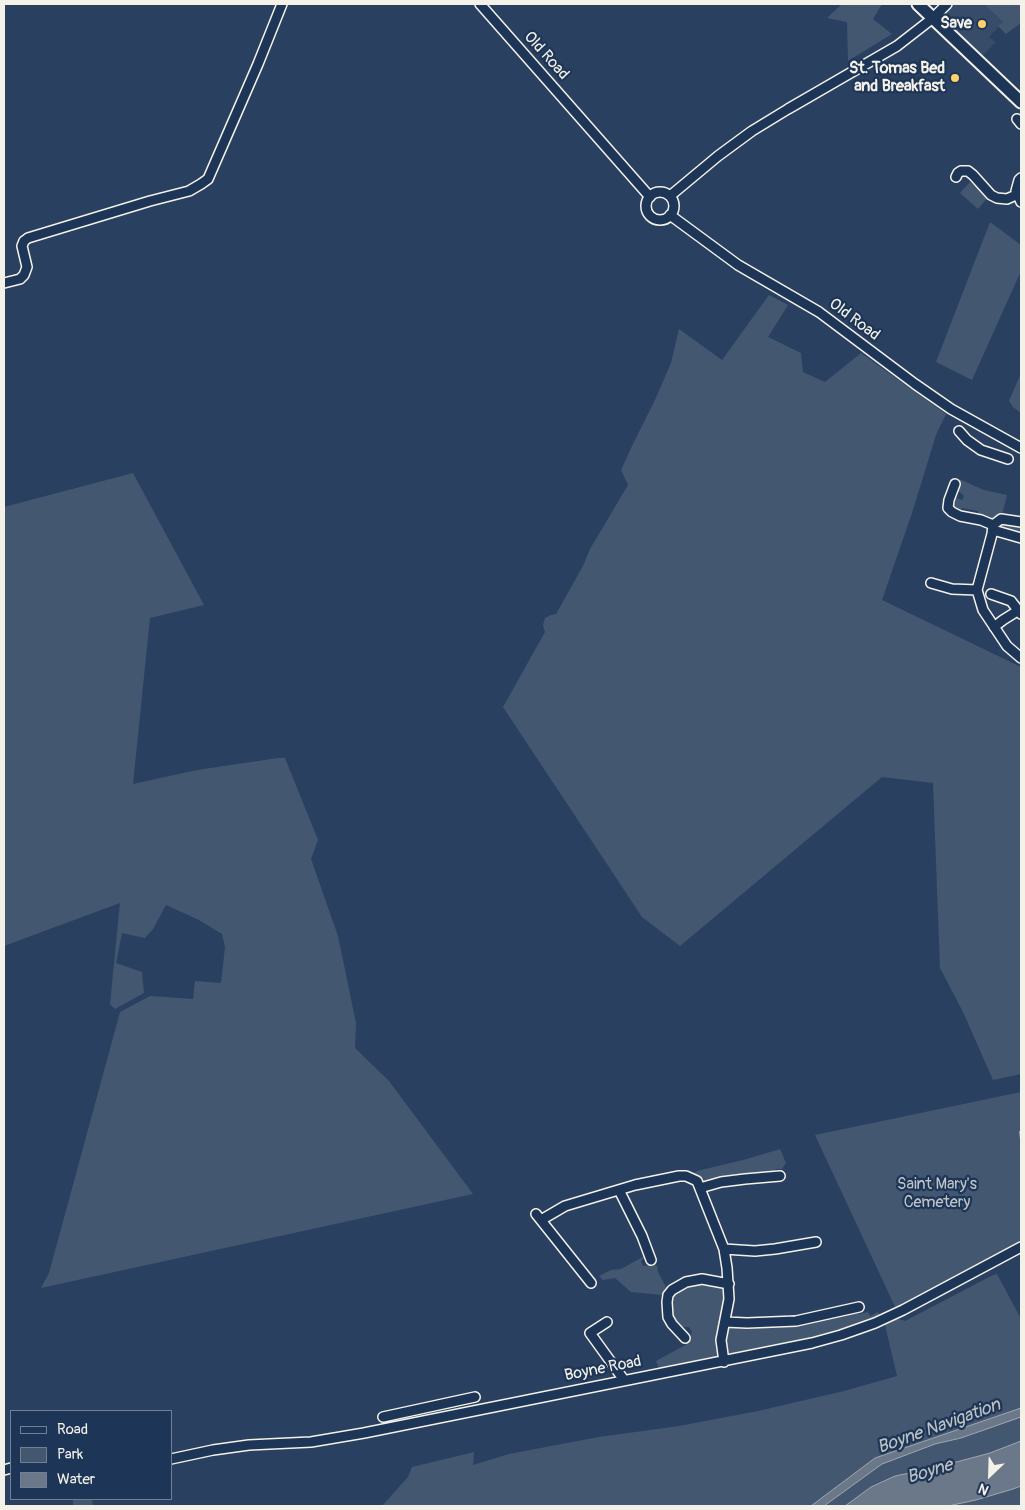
<!DOCTYPE html>
<style>
body{margin:0}
#map{position:relative;width:1025px;height:1510px;overflow:hidden;background:#2a4060;font-family:Pangolin,sans-serif}
canvas{display:block}
.frame{position:absolute;inset:0;border:5px solid #f4f1e8;pointer-events:none}
.legend{position:absolute;left:10px;top:1410px;width:162px;height:90px;box-sizing:border-box;background:#1d3557;border:1px solid #738091;margin:0;padding:6px 9px;list-style:none;font-size:15px;color:#f4f1e8}
.legend li{display:flex;align-items:center;gap:10px;height:25px}
.legend b{width:25px;border:1px solid #738091}
.north{position:absolute;left:965px;top:1450px;width:50px;height:50px;-webkit-text-stroke:4px #1d3557;paint-order:stroke;rotate:204deg;font-size:14px;font-weight:700;line-height:20px;text-align:center;color:#f4f1e8}
.north::after{content:'';display:block;margin:auto;width:18px;height:22px;background:#f4f1e8;clip-path:polygon(50% 0,100% 100%,50% 72%,0 100%)}
</style>
<div id="map">
<canvas width="1025" height="1510"></canvas>
<div class="frame"></div>
<ul class="legend">
<li><b style="height:6px;background:#1d3557"></b>Road</li>
<li><b style="height:14px;background:#445771"></b>Park</li>
<li><b style="height:14px;background:#6a788a"></b>Water</li>
</ul>
<div class="north">N</div>
</div>
<script>
const ctx = document.querySelector('canvas').getContext('2d');
ctx.lineJoin = 'round';
function fillPath(path, color) { ctx.fillStyle = color; ctx.fill(path, 'evenodd'); }
const shape = rows => new Path2D(rows.map(r => 'M' + r).join(''));
function trace(path, color, width, dash) { ctx.strokeStyle = color; ctx.lineWidth = width; ctx.lineCap = dash ? 'butt' : 'round'; ctx.setLineDash(dash || []); ctx.stroke(path); }
function write(font, color, halo, rows, align = 'center') {
  ctx.font = font + ' Pangolin,sans-serif'; ctx.lineWidth = 4.5; ctx.setLineDash([]); ctx.textBaseline = 'middle'; ctx.strokeStyle = halo; ctx.fillStyle = color; for (const [text, x, y, turn = 0] of rows) {
    ctx.save(); ctx.translate(x, y); ctx.rotate((+turn || 0) * Math.PI / 180); ctx.textAlign = isNaN(turn) ? turn : align; if (halo) ctx.strokeText(text, 0, 0); ctx.fillText(text, 0, 0); ctx.restore();
  }
}
const built = shape([
 [954,4,984,4,1003,22,989,37,996,42,980,58,944,24,945,13]
]);
const green = shape([
 [842,4,882,4,873,19,892,34,848,61,847,22,827,18],
 [984,4,1021,4,1021,23,1006,34,998,26,1003,22],
 [970,182,988,197,978,209,960,193],
 [990,222,1021,245,1021,271,972,380,936,362],
 [769,295,788,305,768,337,801,353,803,372,825,382,861,353,946,414,936,435,912,513,882,600,1021,667,1021,1074,993,1080,963,1012,940,968,933,783,882,777,680,946,642,917,503,707,545,632,543,625,545,618,551,615,556,614,583,566,590,549,628,485,621,470,632,446,655,400,671,363,679,329,722,360],
 [1021,373,1021,413,1013,407,1009,401],
 [133,473,204,605,150,618,133,784,197,770,278,758,285,758,318,840,311,859,338,936,356,1023,355,1048,389,1081,473,1194,41,1288,49,1273,120,1012,150,996,193,999,195,981,221,983,225,947,222,934,199,920,166,905,153,929,145,938,122,933,116,963,142,972,144,993,115,1009,110,1004,120,903,4,946,4,507],
 [959,479,984,490,1007,495,1002,515,995,519,978,516,978,511,962,508,960,515,953,511,951,502,954,499,957,498,962,500,964,496,957,490,956,487],
 [1001,523,1021,526,1021,535,999,527],
 [1021,1092,1021,1243,896,1309,815,1135],
 [780,1149,786,1163,782,1169,776,1169,772,1173,701,1185,691,1176,697,1171,747,1159],
 [646,1255,641,1261,643,1266,654,1264,657,1266,658,1272,666,1287,662,1295,631,1292,615,1278,603,1280,599,1276,611,1270,621,1269],
 [997,1274,1020,1317,1021,1317,1021,1408,875,1458,811,1506,382,1506,408,1477,412,1467,474,1452,473,1465,509,1454,599,1437,679,1426,758,1411,844,1391,897,1376,885,1325,896,1318,905,1321,993,1275],
 [700,1282,723,1287,726,1290,719,1355,715,1359,659,1368,656,1361,687,1344,690,1340,690,1337,692,1332,689,1327,679,1327,673,1317,671,1312,671,1295,689,1284],
 [855,1311,859,1314,868,1312,870,1316,878,1312,881,1316,840,1333,732,1356,726,1351,724,1338,727,1328,729,1327],
 [1021,1417,1021,1441,990,1453,934,1468,895,1476,871,1487,845,1506,824,1506,882,1464,935,1444,961,1438],
 [1021,1486,1021,1506,948,1506,976,1500],
 [73,1499,92,1499,93,1506,73,1506]
]);
const water = shape([
 [1021,1408,1021,1417,961,1438,935,1444,882,1464,824,1506,811,1506,875,1458,1021,1408],
 [1021,1441,1021,1486,1013,1489,976,1500,948,1506,845,1506,871,1487,895,1476,934,1468,990,1453,1021,1441]
]);
const stream = shape([
 [1021,1131,1020,1132,1021,1139]
]);
const minor = shape([
 [480,4,650,197],
 [1017,119,1021,124],
 [956,177,958,173,961,171,968,171,973,175,991,195,997,198,1007,199,1018,194],
 [1021,178,1019,180,1016,191,1021,202],
 '646 206a14 14 0 1 1 28 0a14 14 0 1 1-28 0Z',
 [670,196,718,156,752,131,788,109,897,46,933,18,947,4],
 [670,215,738,265,819,312,915,384,951,409,1021,448],
 [4,283,20,279,24,275,27,267,22,246,24,241,28,238,150,201,189,191,201,184,208,179,258,64,282,4],
 [959,431,967,440,981,450,1008,459],
 [955,484,949,500,948,508,952,512,960,516,981,520,993,525,992,534,977,590,983,610,1007,646,1021,658],
 [993,525,1001,519,1021,522],
 [993,530,1021,538],
 [931,583,952,589,977,590],
 [991,594,1011,601,1021,614],
 [994,627,1003,620,1019,610],
 [700,1188,721,1182,745,1179,780,1176],
 [619,1190,642,1236,651,1260],
 [536,1214,591,1283],
 [541,1220,565,1206,635,1185,679,1176,686,1176,697,1181,724,1249,727,1268,729,1299,721,1340,724,1362],
 [724,1249,755,1251,775,1249,816,1242],
 [607,1322,590,1333,624,1380],
 [725,1322,747,1323,796,1321,859,1307],
 [685,1338,672,1324,668,1317,667,1302,668,1295,672,1290,686,1282,702,1279,729,1284],
 [383,1417,475,1397],
 [171,1459,213,1450,249,1445,311,1442,364,1433,812,1343,841,1335,875,1323,903,1310,1021,1247],
 [4,1470,11,1468]
]);
const major = shape([
 [918,4,1021,102]
]);
const markers = [
 [982,24,5,"#ffd166"],
 [955,78,5,"#ffd166"]
];
const poiNames = [
 ["Save",972,24],
 ["St. Tomas Bed",945,69],
 ["and Breakfast",945,87]
];
const streetNames = [
 ["Old Road",546,56,48],
 ["Old Road",854,320,37],
 ["Boyne Road",603,1369,-11]
];
const parkNames = [
 ["Saint Mary's",937,1185],
 ["Cemetery",937,1203]
];
const waterNames = [
 ["Boyne Navigation",939,1427,-20],
 ["Boyne",930,1472,-17]
];
fillPath(built, '#374c69');
fillPath(green, '#445771');
fillPath(water, '#6a788a');
trace(water, '#a1a8b0', 1);
trace(stream, '#a1a8b0', 2);
trace(minor, '#f4f1e8', 12);
trace(major, '#f4f1e8', 15);
trace(minor, '#1d3557', 9);
trace(major, '#1d3557', 11);
for (const [x, y, r, color] of markers) { const dot = new Path2D(); dot.arc(x, y, r, 0, 2 * Math.PI); ctx.fillStyle = color; ctx.fill(dot); trace(dot, '#1d3557', 2); }
write('bold 16px', '#f4f1e8', '#1d3557', poiNames, 'right');
write('16px', '#f4f1e8', '#1d3557', streetNames);
write('16px', '#bfc3c4', '#1d3557', parkNames);
write('italic 18px', '#bdc1c2', '#1d3557', waterNames);
</script>
